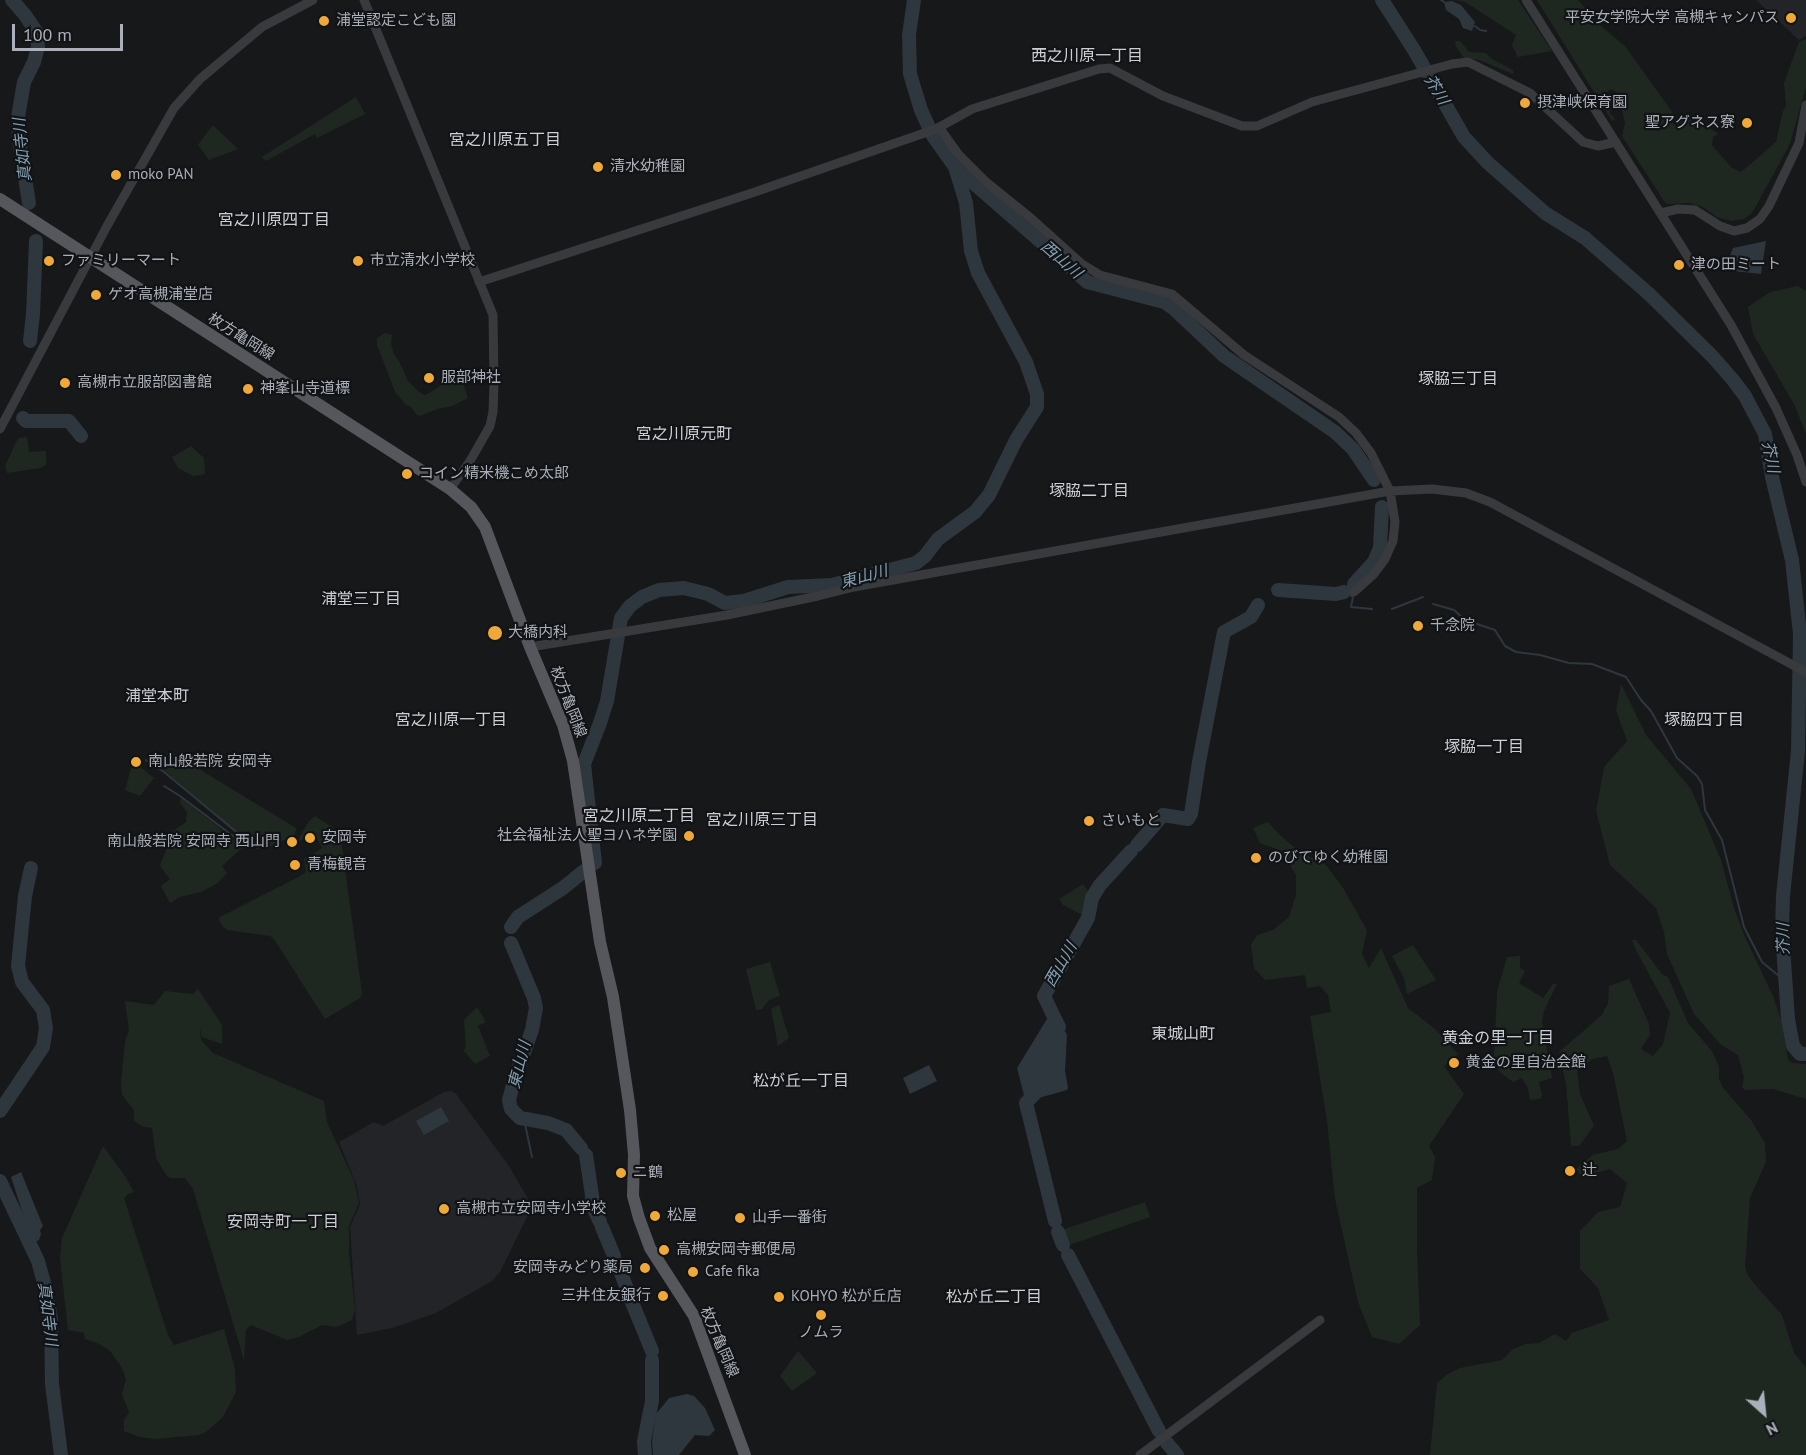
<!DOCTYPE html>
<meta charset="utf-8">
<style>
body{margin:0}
#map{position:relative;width:1806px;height:1455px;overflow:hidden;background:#17181a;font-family:"PT Sans",sans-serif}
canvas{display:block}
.north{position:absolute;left:1734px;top:1383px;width:60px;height:60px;-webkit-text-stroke:4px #121315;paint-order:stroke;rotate:153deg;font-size:16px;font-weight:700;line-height:24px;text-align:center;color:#aaafb9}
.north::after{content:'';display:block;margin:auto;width:21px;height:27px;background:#aaafb9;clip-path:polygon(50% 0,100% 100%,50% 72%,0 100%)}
.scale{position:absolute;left:12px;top:24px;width:111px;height:27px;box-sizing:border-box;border:3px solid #aaafb9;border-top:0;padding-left:8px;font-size:18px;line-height:21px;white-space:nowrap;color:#aaafb9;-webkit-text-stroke:4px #121315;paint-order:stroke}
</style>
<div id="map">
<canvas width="1806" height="1455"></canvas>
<div class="north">N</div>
<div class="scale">100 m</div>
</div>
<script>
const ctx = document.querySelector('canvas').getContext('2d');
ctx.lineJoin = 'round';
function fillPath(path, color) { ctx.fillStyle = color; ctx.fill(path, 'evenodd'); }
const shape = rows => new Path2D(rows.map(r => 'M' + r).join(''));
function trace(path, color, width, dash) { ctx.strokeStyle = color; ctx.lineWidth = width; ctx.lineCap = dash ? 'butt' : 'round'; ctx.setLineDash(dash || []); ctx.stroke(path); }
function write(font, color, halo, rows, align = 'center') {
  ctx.font = font + ' "PT Sans","Noto Sans JP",sans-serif'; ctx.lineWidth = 4.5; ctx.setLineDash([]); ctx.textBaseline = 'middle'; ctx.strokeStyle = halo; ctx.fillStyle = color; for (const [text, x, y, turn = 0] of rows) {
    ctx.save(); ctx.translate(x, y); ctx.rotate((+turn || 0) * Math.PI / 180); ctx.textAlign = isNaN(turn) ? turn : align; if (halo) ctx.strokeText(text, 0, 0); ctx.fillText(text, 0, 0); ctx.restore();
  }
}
const built = shape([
 [1756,0,1806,0,1806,36,1799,40],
 [451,1091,456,1094,509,1166,527,1197,530,1205,529,1213,500,1272,492,1281,436,1313,392,1328,357,1335,350,1227,360,1204,357,1186,339,1142,374,1122,383,1126,444,1092]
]);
const green = shape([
 [1455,0,1518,0,1552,51,1518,57,1512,45,1516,35,1465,2],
 [1537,0,1578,0,1602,27,1625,46,1673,113,1670,119,1675,126,1684,113,1716,132,1718,134,1713,137,1712,145,1732,168,1741,172,1776,142,1783,111,1786,106,1784,83,1799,42,1806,39,1806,87,1790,144,1752,213,1744,219,1732,221,1717,217,1703,207,1689,203,1667,204,1664,201,1622,136,1625,123,1617,92,1611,89,1606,93,1609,99,1610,113,1615,119,1612,121],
 [1455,41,1460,41,1469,52,1486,53,1492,59,1513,70,1513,74,1479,60,1464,58,1456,47],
 [356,97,365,114,317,138,315,134,266,161,262,157],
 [212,126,214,126,238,149,209,160,198,145],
 [1798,286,1806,291,1806,434,1795,406,1753,334,1748,307,1770,292],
 [385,333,392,335,391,344,394,354,400,363,408,381,419,392,425,395,431,392,443,384,446,372,459,370,468,398,452,406,437,409,420,416,416,414,410,406,406,405,395,392,389,376,377,345,377,338],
 [27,437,29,452,46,451,46,465,40,468,7,473,5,466,18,438],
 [191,446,204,458,205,474,193,476,178,468,172,457],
 [1621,684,1646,735,1691,789,1721,860,1734,908,1745,937,1773,996,1782,1023,1788,1060,1792,1063,1806,1064,1806,1099,1773,1089,1744,1090,1742,1087,1744,1077,1738,1055,1720,1044,1694,1014,1667,954,1664,932,1656,908,1610,865,1596,811,1604,767,1627,741,1616,710],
 [168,752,171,752,296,828,295,835,269,847,257,849,160,767,160,763],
 [133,761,154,778,140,796,125,790],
 [181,798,231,837,242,848,222,866,227,873,218,883,201,892,180,897,170,903,161,886,170,879,160,866,173,831,186,822,187,812,180,803],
 [315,816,340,832,362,993,360,998,325,1019,274,939,270,936,227,930,223,927,219,920,220,917,304,874,306,871,304,859,322,848,313,831,300,841,298,840,309,821],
 [1268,822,1279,834,1301,853,1326,865,1343,888,1367,930,1362,954,1369,968,1381,948,1408,1008,1435,1029,1458,1054,1444,1066,1464,1094,1429,1146,1435,1157,1432,1180,1417,1188,1417,1251,1420,1325,1399,1344,1372,1337,1358,1302,1335,1199,1327,1121,1310,1016,1331,1012,1328,995,1320,986,1307,988,1305,975,1265,980,1254,968,1251,945,1257,935,1273,930,1289,917,1296,895,1296,875,1282,851,1260,843,1253,828],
 [1083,884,1091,895,1087,917,1063,905,1059,899],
 [1632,940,1636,940,1662,974,1668,977,1688,1023,1712,1051,1719,1067,1719,1079,1723,1088,1751,1120,1765,1143,1766,1162,1750,1198,1745,1266,1747,1274,1752,1281,1782,1315,1794,1353,1806,1367,1806,1455,1430,1455,1437,1383,1448,1374,1460,1368,1502,1360,1513,1349,1526,1344,1539,1343,1555,1334,1566,1341,1572,1333,1609,1320,1598,1288,1580,1269,1580,1231,1598,1212,1620,1207,1627,1183,1610,1169,1582,1177,1576,1169,1593,1155,1618,1149,1627,1141,1613,1073,1607,1056,1592,1059,1577,1071,1580,1094,1594,1126,1579,1146,1571,1146,1566,1084,1559,1052,1602,1015,1608,1003,1609,986,1629,979,1649,1024,1650,1035,1641,1049,1653,1056,1663,1044,1670,1013,1636,950],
 [1413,945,1436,980,1407,994,1404,978,1392,956],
 [1520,956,1520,968,1525,971,1519,983,1543,998,1553,984,1557,984,1544,1011,1542,1022,1552,1078,1539,1082,1542,1095,1540,1099,1530,1100,1528,1088,1522,1078,1513,1082,1501,1073,1495,1066,1494,1058,1497,992,1507,957],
 [770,962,780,996,769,1000,762,1009,756,1010,746,969],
 [198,989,222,1025,222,1044,202,1037,200,1027,201,1040,213,1053,324,1101,327,1122,354,1180,359,1203,349,1226,349,1253,355,1309,352,1320,337,1327,322,1325,299,1337,287,1340,251,1325,246,1330,244,1360,193,1189,185,1178,170,1178,166,1175,156,1158,152,1128,144,1127,134,1121,134,1110,122,1095,121,1082,125,1042,129,1030,125,1001,154,1005,165,991,193,994],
 [779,1005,789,1038,778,1046,771,1009],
 [477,1007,486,1022,478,1026,490,1056,475,1064,463,1050,466,1048,464,1020],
 [103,1146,125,1176,134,1192,128,1194,124,1198,168,1335,174,1345,224,1329,235,1369,236,1392,223,1417,206,1432,199,1435,156,1439,140,1437,124,1431,124,1420,129,1412,122,1394,126,1379,122,1368,110,1351,99,1344,85,1339,84,1333,68,1330,60,1258,62,1238],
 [1145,1202,1150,1217,1066,1246,1063,1245,1059,1231],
 [798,1351,817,1373,792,1391,780,1376]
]);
const water = shape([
 [1452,1,1461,5,1475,22,1472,31,1463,28,1459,19,1446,10,1444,2],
 [1766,241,1761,274,1724,270,1733,248],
 [1053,1009,1067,1035,1065,1071,1068,1088,1067,1090,1028,1101,1025,1099,1017,1068],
 [929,1065,937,1081,910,1094,903,1078],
 [441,1107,449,1121,424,1135,416,1121],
 [21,1172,43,1226,40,1230,41,1234,39,1240,35,1242,24,1217,11,1177],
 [687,1394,694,1396,705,1408,715,1430,709,1436,695,1435,679,1455,653,1455,652,1441,656,1414,669,1398]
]);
const stream = shape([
 [1441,0,1444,2],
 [1475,26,1480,30,1486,31],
 [1344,592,1353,597,1351,607,1372,609],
 [1433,604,1454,610,1465,620],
 [1392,609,1423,597],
 [1468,621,1495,630,1505,646,1516,652,1540,655,1569,663,1592,664,1626,677,1641,700,1651,711,1677,758,1697,776,1702,784,1705,810,1722,840,1744,927,1762,962,1785,981],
 [146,760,164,772,240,835],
 [164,786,180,796,237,839],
 [520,1118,525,1124,532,1157]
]);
const river = shape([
 [12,0,25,15,37,33,38,47,34,62,24,82,18,117,19,140,29,203],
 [914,0,909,35,910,74,921,110,933,136,955,167,1087,282,1164,302,1173,308,1224,356,1335,432,1353,449,1374,480],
 [1382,0,1414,50,1464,137,1488,163,1545,213,1585,238,1649,294,1712,356,1733,380,1745,396,1765,434,1772,477,1792,560,1800,634,1798,751,1783,896,1782,931,1788,1019,1793,1046,1800,1054,1806,1054],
 [30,341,33,314,36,241],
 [23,418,26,421,69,421,81,436],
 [1354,584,1374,562,1380,548,1382,507],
 [1278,590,1336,594,1344,592],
 [1137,845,1163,815,1188,819,1191,814,1199,762,1224,632,1251,617,1258,605],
 [595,863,584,764,600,723,607,701,621,618,630,606,642,597,659,590,684,588,708,594,725,603,744,601,788,587,832,585,916,563,925,556,938,539,975,512,989,495,1016,440,1037,407,1037,394,1026,362,978,273,971,251,966,203,955,167],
 [511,927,518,917,563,888,584,871],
 [511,943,534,998,536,1008,532,1030,514,1081,509,1100,511,1109,520,1118,548,1123,566,1130,581,1148],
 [1059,1027,1044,996,1088,918,1092,898,1100,885,1131,851],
 [1040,1088,1026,1103,1055,1221],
 [0,1111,43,1047,46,1028,43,1010,22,982,18,966,25,896,31,868],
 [586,1155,594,1209,600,1222],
 [0,1181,38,1261,46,1290,51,1319,52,1384,61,1455],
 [602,1227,614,1256],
 [1058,1232,1063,1245],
 [1068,1255,1159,1431],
 [617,1263,629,1294],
 [631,1300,652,1351],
 [1167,1443,1177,1455],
 [645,1455,644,1441,652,1401,652,1360]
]);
const tertiary = shape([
 [364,0,493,315,494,384,493,412,490,426,470,461,450,489],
 [1526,0,1731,325,1776,408,1797,455,1806,482],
 [939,127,959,155,985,181,1032,219,1082,264,1100,275,1172,294,1244,355,1339,417,1356,433,1371,453,1390,491,1395,522,1393,541,1385,559,1373,575,1354,592],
 [1661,213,1678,209,1695,210,1720,226,1734,231,1747,228,1760,219,1769,206,1799,143,1806,105],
 [479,282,752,193,936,129,972,109,1099,69,1110,68,1163,96,1242,126,1257,126,1312,102,1452,64,1468,62,1530,93,1583,142,1598,146,1616,142],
 [0,429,107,226,174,108,200,79,262,27,313,0],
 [530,647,727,615,818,596,854,587,1390,491,1432,489,1466,493,1490,502,1806,672],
 [1140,1455,1320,1320]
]);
const primary = shape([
 [0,199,450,489,471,507,485,527,530,647,563,725,573,761,600,942,613,997,630,1110,634,1155,633,1196,639,1218,650,1248,694,1316,745,1455]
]);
const markers = [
 [1791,18,6,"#efa93a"],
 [324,21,6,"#efa93a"],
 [1525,103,6,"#efa93a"],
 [1747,123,6,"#efa93a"],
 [598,167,6,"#efa93a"],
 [116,175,6,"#efa93a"],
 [49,261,6,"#efa93a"],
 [358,261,6,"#efa93a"],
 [1679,265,6,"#efa93a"],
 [96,295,6,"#efa93a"],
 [429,378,6,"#efa93a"],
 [65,383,6,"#efa93a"],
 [248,389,6,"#efa93a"],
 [407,474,6,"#efa93a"],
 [1418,626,6,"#efa93a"],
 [495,633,8,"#efa93a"],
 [136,762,6,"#efa93a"],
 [1089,821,6,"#efa93a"],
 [689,836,6,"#efa93a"],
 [310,838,6,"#efa93a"],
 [292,842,6,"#efa93a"],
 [1256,858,6,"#efa93a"],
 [295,865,6,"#efa93a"],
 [1454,1063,6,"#efa93a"],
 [1570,1171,6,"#efa93a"],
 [621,1173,6,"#efa93a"],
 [444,1209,6,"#efa93a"],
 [655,1216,6,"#efa93a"],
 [740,1218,6,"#efa93a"],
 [664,1250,6,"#efa93a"],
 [645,1268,6,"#efa93a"],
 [693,1272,6,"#efa93a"],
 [663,1296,6,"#efa93a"],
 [779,1297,6,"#efa93a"],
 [821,1315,6,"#efa93a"]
];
const poiNames = [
 ["平安女学院大学 高槻キャンパス",1779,18,"right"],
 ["浦堂認定こども園",336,21],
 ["摂津峡保育園",1537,103],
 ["聖アグネス寮",1735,123,"right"],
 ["清水幼稚園",610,167],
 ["moko PAN",128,175],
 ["ファミリーマート",61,261],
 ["市立清水小学校",370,261],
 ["津の田ミート",1691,265],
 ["ゲオ高槻浦堂店",108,295],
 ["服部神社",441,378],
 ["高槻市立服部図書館",77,383],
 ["神峯山寺道標",260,389],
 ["コイン精米機こめ太郎",419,474],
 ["千念院",1430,626],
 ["大橋内科",508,633],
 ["南山般若院 安岡寺",148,762],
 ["さいもと",1101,821],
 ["社会福祉法人聖ヨハネ学園",677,836,"right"],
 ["安岡寺",322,838],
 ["南山般若院 安岡寺 西山門",280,842,"right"],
 ["のびてゆく幼稚園",1268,858],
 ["青梅観音",307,865],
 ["黄金の里自治会館",1466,1063],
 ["辻",1582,1171],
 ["ニ鶴",633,1173],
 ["高槻市立安岡寺小学校",456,1209],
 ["松屋",667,1216],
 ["山手一番街",752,1218],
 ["高槻安岡寺郵便局",676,1250],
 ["安岡寺みどり薬局",633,1268,"right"],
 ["Cafe fika",705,1272],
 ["三井住友銀行",651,1296,"right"],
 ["KOHYO 松が丘店",791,1297],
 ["ノムラ",821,1333,"center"]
];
const streetNames = [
 ["枚方亀岡線",241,337,32],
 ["枚方亀岡線",568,702,69],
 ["枚方亀岡線",719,1342,67]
];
const neighbourhoodNames = [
 ["西之川原一丁目",1087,56],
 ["宮之川原五丁目",505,140],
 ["宮之川原四丁目",274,220],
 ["塚脇三丁目",1458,379],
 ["宮之川原元町",684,434],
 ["塚脇二丁目",1089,491],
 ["浦堂三丁目",361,599],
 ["浦堂本町",157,696],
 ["宮之川原一丁目",451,720],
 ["塚脇四丁目",1704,720],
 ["塚脇一丁目",1484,747],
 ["宮之川原二丁目",639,816],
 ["宮之川原三丁目",762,820],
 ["東城山町",1183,1034],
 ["黄金の里一丁目",1498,1038],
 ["松が丘一丁目",801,1081],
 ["安岡寺町一丁目",283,1222],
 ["松が丘二丁目",994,1297]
];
const waterNames = [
 ["芥川",1436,90,59],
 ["真如寺川",23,150,-96],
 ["西山川",1061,260,41],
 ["芥川",1770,457,78],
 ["東山川",864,577,-15],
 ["芥川",1784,939,-91],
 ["西山川",1061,965,-60],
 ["東山川",520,1065,-76],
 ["真如寺川",47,1314,83]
];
fillPath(built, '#232427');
fillPath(green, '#1f2820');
fillPath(water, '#2e373d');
trace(stream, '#2e373d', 2);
trace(river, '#2e373d', 14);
trace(tertiary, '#393a3e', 9);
trace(primary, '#55575d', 12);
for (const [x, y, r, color] of markers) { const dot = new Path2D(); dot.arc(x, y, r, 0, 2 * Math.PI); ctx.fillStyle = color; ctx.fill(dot); trace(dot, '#121315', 2); }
write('15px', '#aaafb9', '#121315', poiNames, 'left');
write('15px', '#aaafb9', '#121315', streetNames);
write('16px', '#cbced5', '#121315', neighbourhoodNames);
write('italic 16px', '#829fb3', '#121315', waterNames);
</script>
